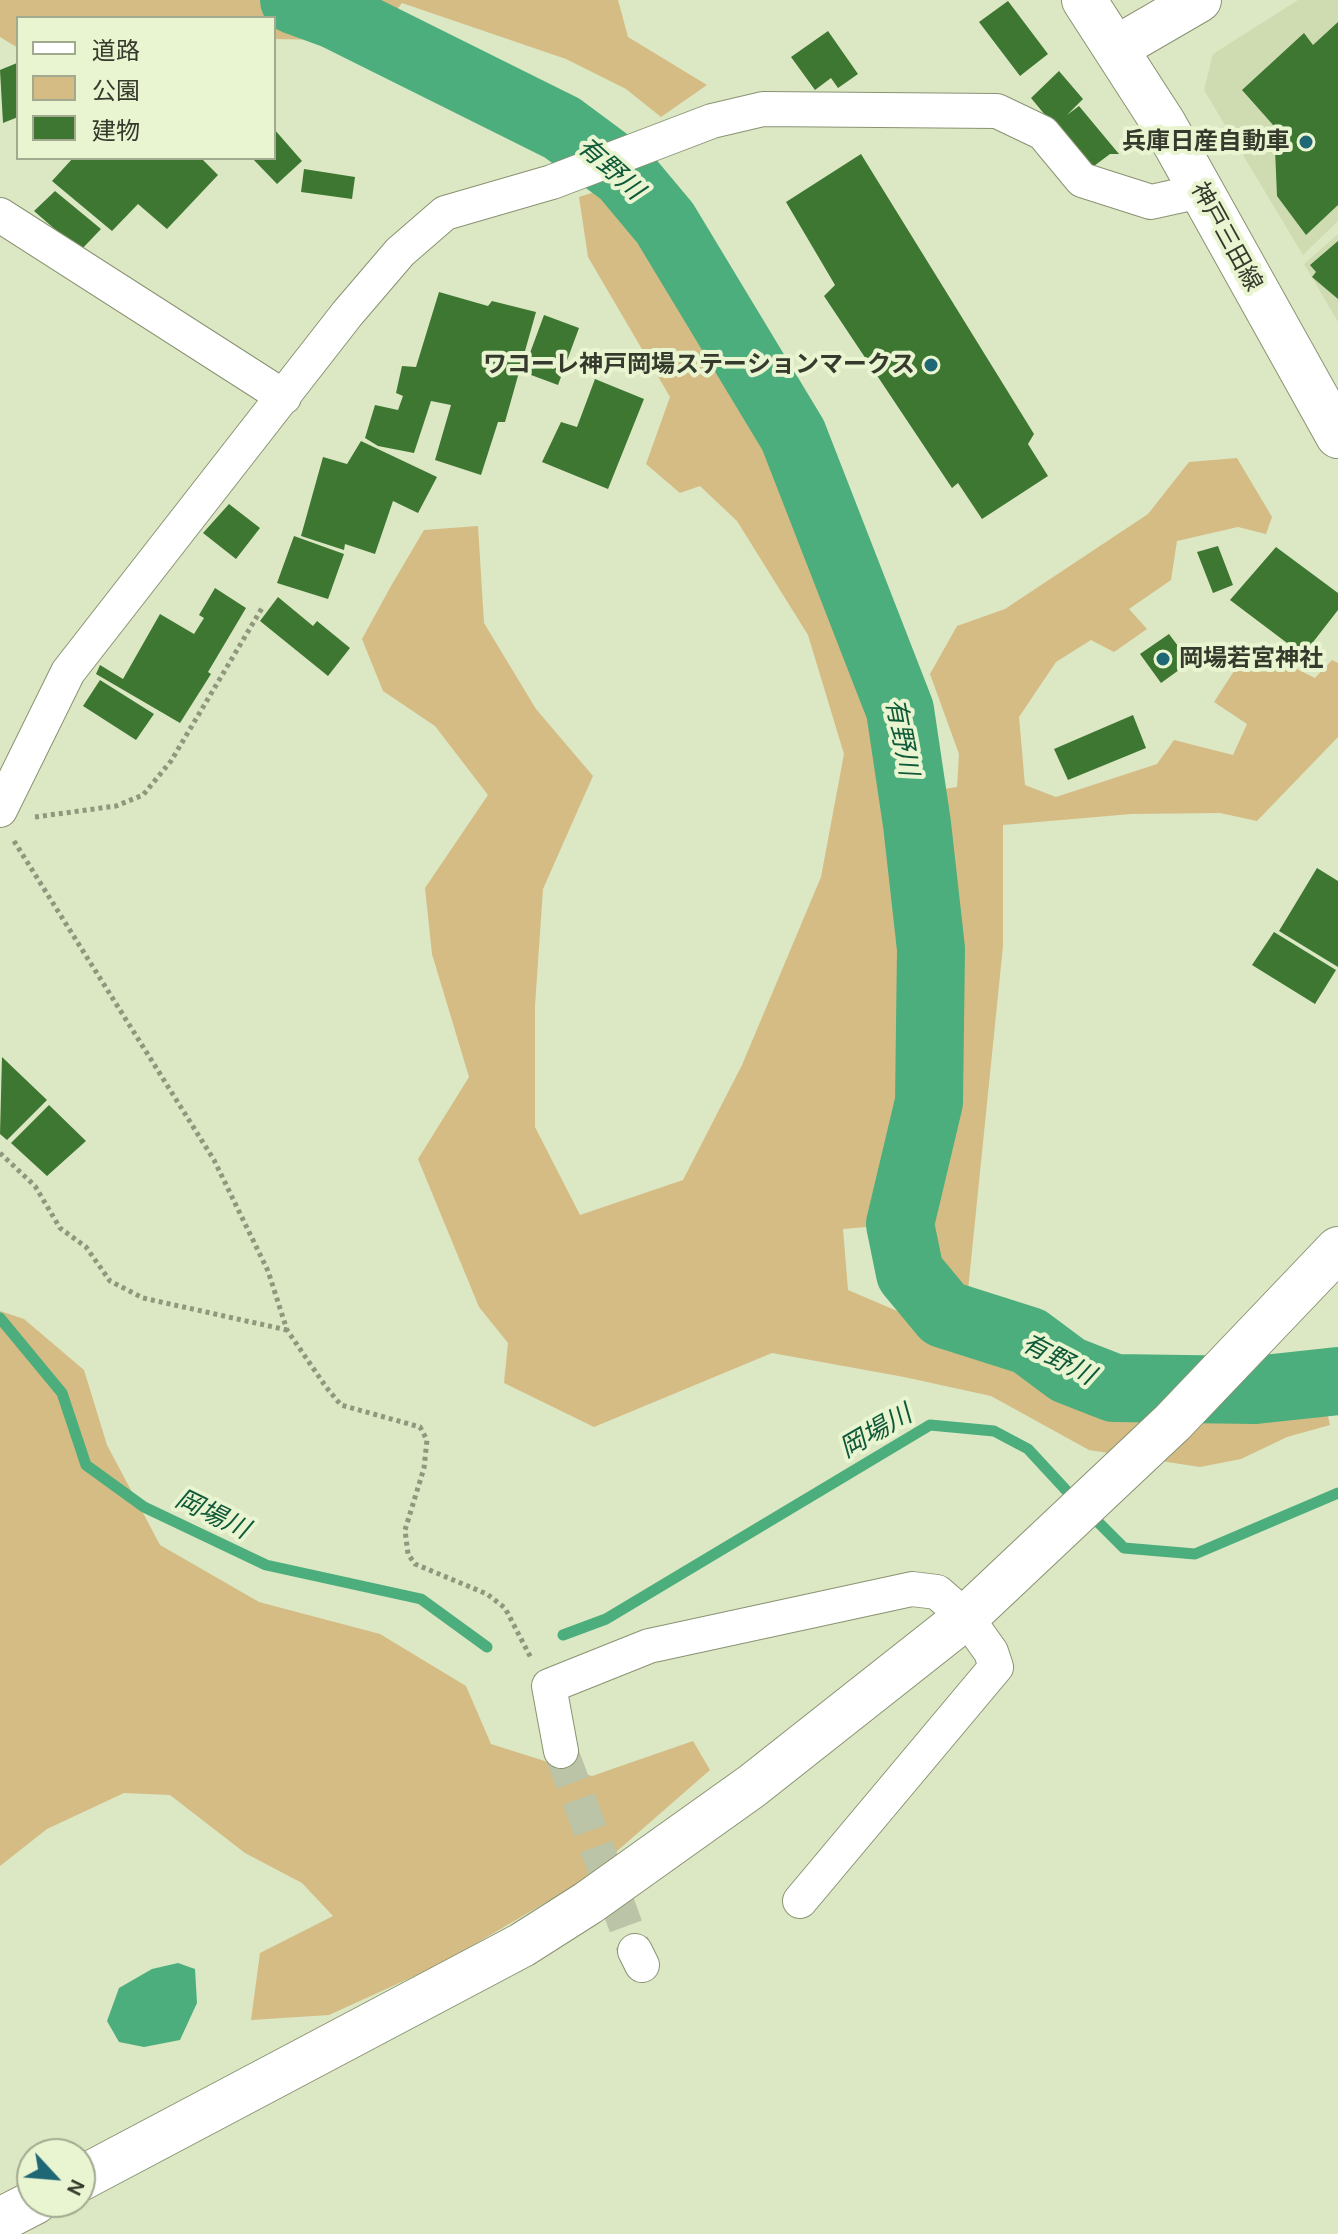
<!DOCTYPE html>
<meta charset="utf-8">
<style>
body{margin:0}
#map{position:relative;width:1338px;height:2234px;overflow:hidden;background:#dce7c4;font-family:Karla,"Noto Sans JP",sans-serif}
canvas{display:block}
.legend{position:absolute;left:16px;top:16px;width:260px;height:144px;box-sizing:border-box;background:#e9f4d1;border:2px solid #a1aa8f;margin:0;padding:10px 14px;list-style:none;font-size:24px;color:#363a2c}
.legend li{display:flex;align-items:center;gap:16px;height:40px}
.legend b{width:40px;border:2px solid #a1aa8f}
.north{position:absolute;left:16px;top:2138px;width:80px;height:80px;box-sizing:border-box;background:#e9f4d1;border:2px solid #a1aa8f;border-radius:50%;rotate:116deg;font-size:22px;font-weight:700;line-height:32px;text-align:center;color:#363a2c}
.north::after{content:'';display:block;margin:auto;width:28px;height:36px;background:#1f6775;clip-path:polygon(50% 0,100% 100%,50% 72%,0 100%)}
</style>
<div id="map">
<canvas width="1338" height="2234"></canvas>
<ul class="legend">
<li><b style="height:10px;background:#fff"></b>道路</li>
<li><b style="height:22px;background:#d5bc85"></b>公園</li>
<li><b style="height:22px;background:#3e7731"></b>建物</li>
</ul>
<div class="north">N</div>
</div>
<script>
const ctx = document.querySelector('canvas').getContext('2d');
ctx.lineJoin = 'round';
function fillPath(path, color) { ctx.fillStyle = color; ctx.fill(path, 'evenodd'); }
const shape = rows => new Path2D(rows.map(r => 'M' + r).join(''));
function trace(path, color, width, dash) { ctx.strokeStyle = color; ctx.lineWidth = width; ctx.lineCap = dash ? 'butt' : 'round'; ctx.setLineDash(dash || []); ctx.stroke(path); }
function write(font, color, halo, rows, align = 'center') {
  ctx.font = font + ' Karla,"Noto Sans JP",sans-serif'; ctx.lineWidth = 8; ctx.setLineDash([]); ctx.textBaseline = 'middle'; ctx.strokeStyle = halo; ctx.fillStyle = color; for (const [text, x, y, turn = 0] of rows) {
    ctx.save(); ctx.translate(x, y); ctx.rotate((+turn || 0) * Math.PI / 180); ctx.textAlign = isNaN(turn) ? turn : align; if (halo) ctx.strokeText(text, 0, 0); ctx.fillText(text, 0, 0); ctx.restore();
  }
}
const built = shape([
 [1298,0,1338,0,1338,221,1303,255,1204,90,1213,54],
 [1338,234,1338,322,1304,264]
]);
const green = shape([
 [0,0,618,0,628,37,707,85,661,117,626,89,566,59,402,3,386,24,593,134,530,148,328,40,274,39,274,18,18,18,18,48,0,37],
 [654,173,697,229,803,419,856,536,901,677,919,793,957,787,959,754,930,674,957,626,1005,609,1148,514,1189,462,1237,458,1272,517,1266,534,1238,527,1177,541,1171,580,1129,609,1147,629,1114,652,1091,640,1056,662,1019,717,1025,785,1056,797,1157,764,1174,740,1233,755,1247,724,1214,702,1236,668,1273,657,1315,678,1332,660,1338,663,1338,737,1257,821,1220,813,1131,814,1003,825,1003,946,967,1300,902,1286,878,1226,843,1229,848,1290,916,1319,1020,1356,1068,1406,1133,1406,1323,1396,1330,1425,1287,1437,1241,1459,1200,1467,1089,1450,991,1396,904,1377,772,1353,594,1427,504,1383,508,1343,479,1307,418,1159,469,1077,432,954,425,888,488,795,435,726,383,691,362,639,391,586,424,530,478,526,484,623,536,709,593,776,543,889,535,1006,535,1127,580,1215,683,1180,742,1065,821,877,844,754,808,635,737,521,700,486,680,493,646,464,670,397,588,257,579,197],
 [0,1311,24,1319,84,1370,107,1445,160,1545,259,1602,380,1634,466,1686,491,1744,592,1776,693,1741,710,1770,584,1880,441,1964,329,2015,251,2020,260,1953,333,1916,302,1883,245,1853,170,1795,124,1793,47,1829,0,1866]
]);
const water = shape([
 [178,1963,195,1969,197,2003,180,2040,144,2047,119,2042,107,2021,119,1988,152,1969]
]);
const stream = shape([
 [0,1318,62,1393,86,1465,144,1507,266,1565,421,1599,487,1647],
 [1090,1514,1124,1548,1195,1554,1338,1493],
 [563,1635,606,1619,930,1425,994,1431,1028,1449,1077,1502]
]);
const river = shape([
 [294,0,335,15,562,128,624,174,665,223,793,435,900,710,917,824,931,949,929,1102,900,1224,910,1273,944,1314,1029,1341,1068,1370,1114,1388,1255,1390,1338,1381]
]);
const building = shape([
 [1008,1,1048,54,1020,76,979,22],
 [1338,22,1338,205,1306,235,1277,196,1274,126,1242,90,1304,33,1313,45],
 [828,31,858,74,838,88,831,78,815,90,791,57],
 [17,63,18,117,3,123,0,70],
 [1059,71,1083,99,1067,115,1079,106,1119,154,1110,154,1090,169,1031,98],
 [274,129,302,161,277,184,252,158,274,158],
 [861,154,1034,434,1028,444,1048,476,982,519,958,483,952,488,824,296,835,285,786,202],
 [73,158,201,158,218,175,167,229,138,204,112,231,52,181],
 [304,169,355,177,352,199,301,192],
 [55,191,101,229,80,251,34,211],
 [1338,241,1338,299,1312,277,1316,272,1310,265],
 [439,292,488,306,492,301,536,312,505,422,498,422,481,475,435,460,451,405,431,401,414,453,378,446,365,438,375,405,398,410,403,396,396,393,402,366,416,367],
 [544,315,579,328,558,385,523,372],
 [595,379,644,399,608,489,542,462,561,422,577,427],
 [361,441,437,477,418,513,393,501,375,554,345,544,344,550,301,536,323,457,347,464],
 [229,504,260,528,236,559,203,533],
 [294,536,344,554,328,599,277,583],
 [1218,546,1233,585,1213,593,1197,552],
 [1276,547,1338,593,1338,610,1303,655,1230,600],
 [215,588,246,608,208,672,211,674,180,723,96,674,100,665,123,679,160,614,194,634,204,618,199,615],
 [278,597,313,626,317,621,350,648,328,676,260,621],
 [1169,634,1190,662,1161,683,1140,654],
 [100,680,154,714,136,740,83,706],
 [1133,715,1146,748,1068,780,1054,749],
 [1317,868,1338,881,1338,967,1279,931],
 [1274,932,1336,970,1315,1004,1252,965],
 [2,1057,47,1100,7,1140,0,1134],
 [49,1105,86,1141,47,1176,11,1143]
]);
const streetTunnel = shape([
 [561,1751,635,1951]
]);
const path = shape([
 [35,817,116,806,143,795,171,761,262,608],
 [14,841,214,1160,268,1271,287,1330,326,1387,341,1405,420,1427,427,1440,424,1468,405,1530,408,1554,415,1564,487,1594,505,1608,531,1658],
 [0,1153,35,1186,60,1228,86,1247,110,1281,143,1298,287,1330]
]);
const street = shape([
 [0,215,284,397],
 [0,810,68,672,347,314,400,252,445,213,552,182,712,121,763,109,997,111,1043,133,1082,180,1151,202,1201,191],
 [561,1751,549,1686,649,1646,912,1589,937,1592,966,1617,991,1652,996,1667,800,1901],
 [635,1951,642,1965]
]);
const secondary = shape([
 [1118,47,1199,0],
 [80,2179,522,1945,588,1903,752,1786,966,1617,1173,1422,1338,1249],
 [0,2220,35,2202]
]);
const primary = shape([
 [1084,0,1164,124,1338,436]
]);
const markers = [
 [1306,142,8,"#1f6775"],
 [931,365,8,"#1f6775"],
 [1163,659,8,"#1f6775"]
];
const poiNames = [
 ["兵庫日産自動車",1290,142],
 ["ワコーレ神戸岡場ステーションマークス",915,365],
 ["岡場若宮神社",1179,659,"left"]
];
const streetNames = [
 ["神戸三田線",1226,237,61]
];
const waterNames = [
 ["有野川",610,169,42],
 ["有野川",901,737,79],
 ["有野川",1058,1360,28],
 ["岡場川",876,1432,-30],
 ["岡場川",212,1515,26]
];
fillPath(built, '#cfdcb2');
fillPath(green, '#d5bc85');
fillPath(water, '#4cae7c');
trace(stream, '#4cae7c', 11);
trace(river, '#4cae7c', 68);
fillPath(building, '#3e7731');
trace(streetTunnel, '#bbc4a6', 34, [34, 17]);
trace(street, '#899372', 36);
trace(secondary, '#899372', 46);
trace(primary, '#899372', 46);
trace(path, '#8f977d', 5, [4, 4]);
trace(street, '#fff', 34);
trace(secondary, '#fff', 44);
trace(primary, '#fff', 44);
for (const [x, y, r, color] of markers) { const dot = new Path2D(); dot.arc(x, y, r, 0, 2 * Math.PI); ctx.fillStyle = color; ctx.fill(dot); trace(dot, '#e9f4d1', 3); }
write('bold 24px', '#363a2c', '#e9f4d1', poiNames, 'right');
write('24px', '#363a2c', '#e9f4d1', streetNames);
write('italic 26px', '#0e5938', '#e9f4d1', waterNames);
</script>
